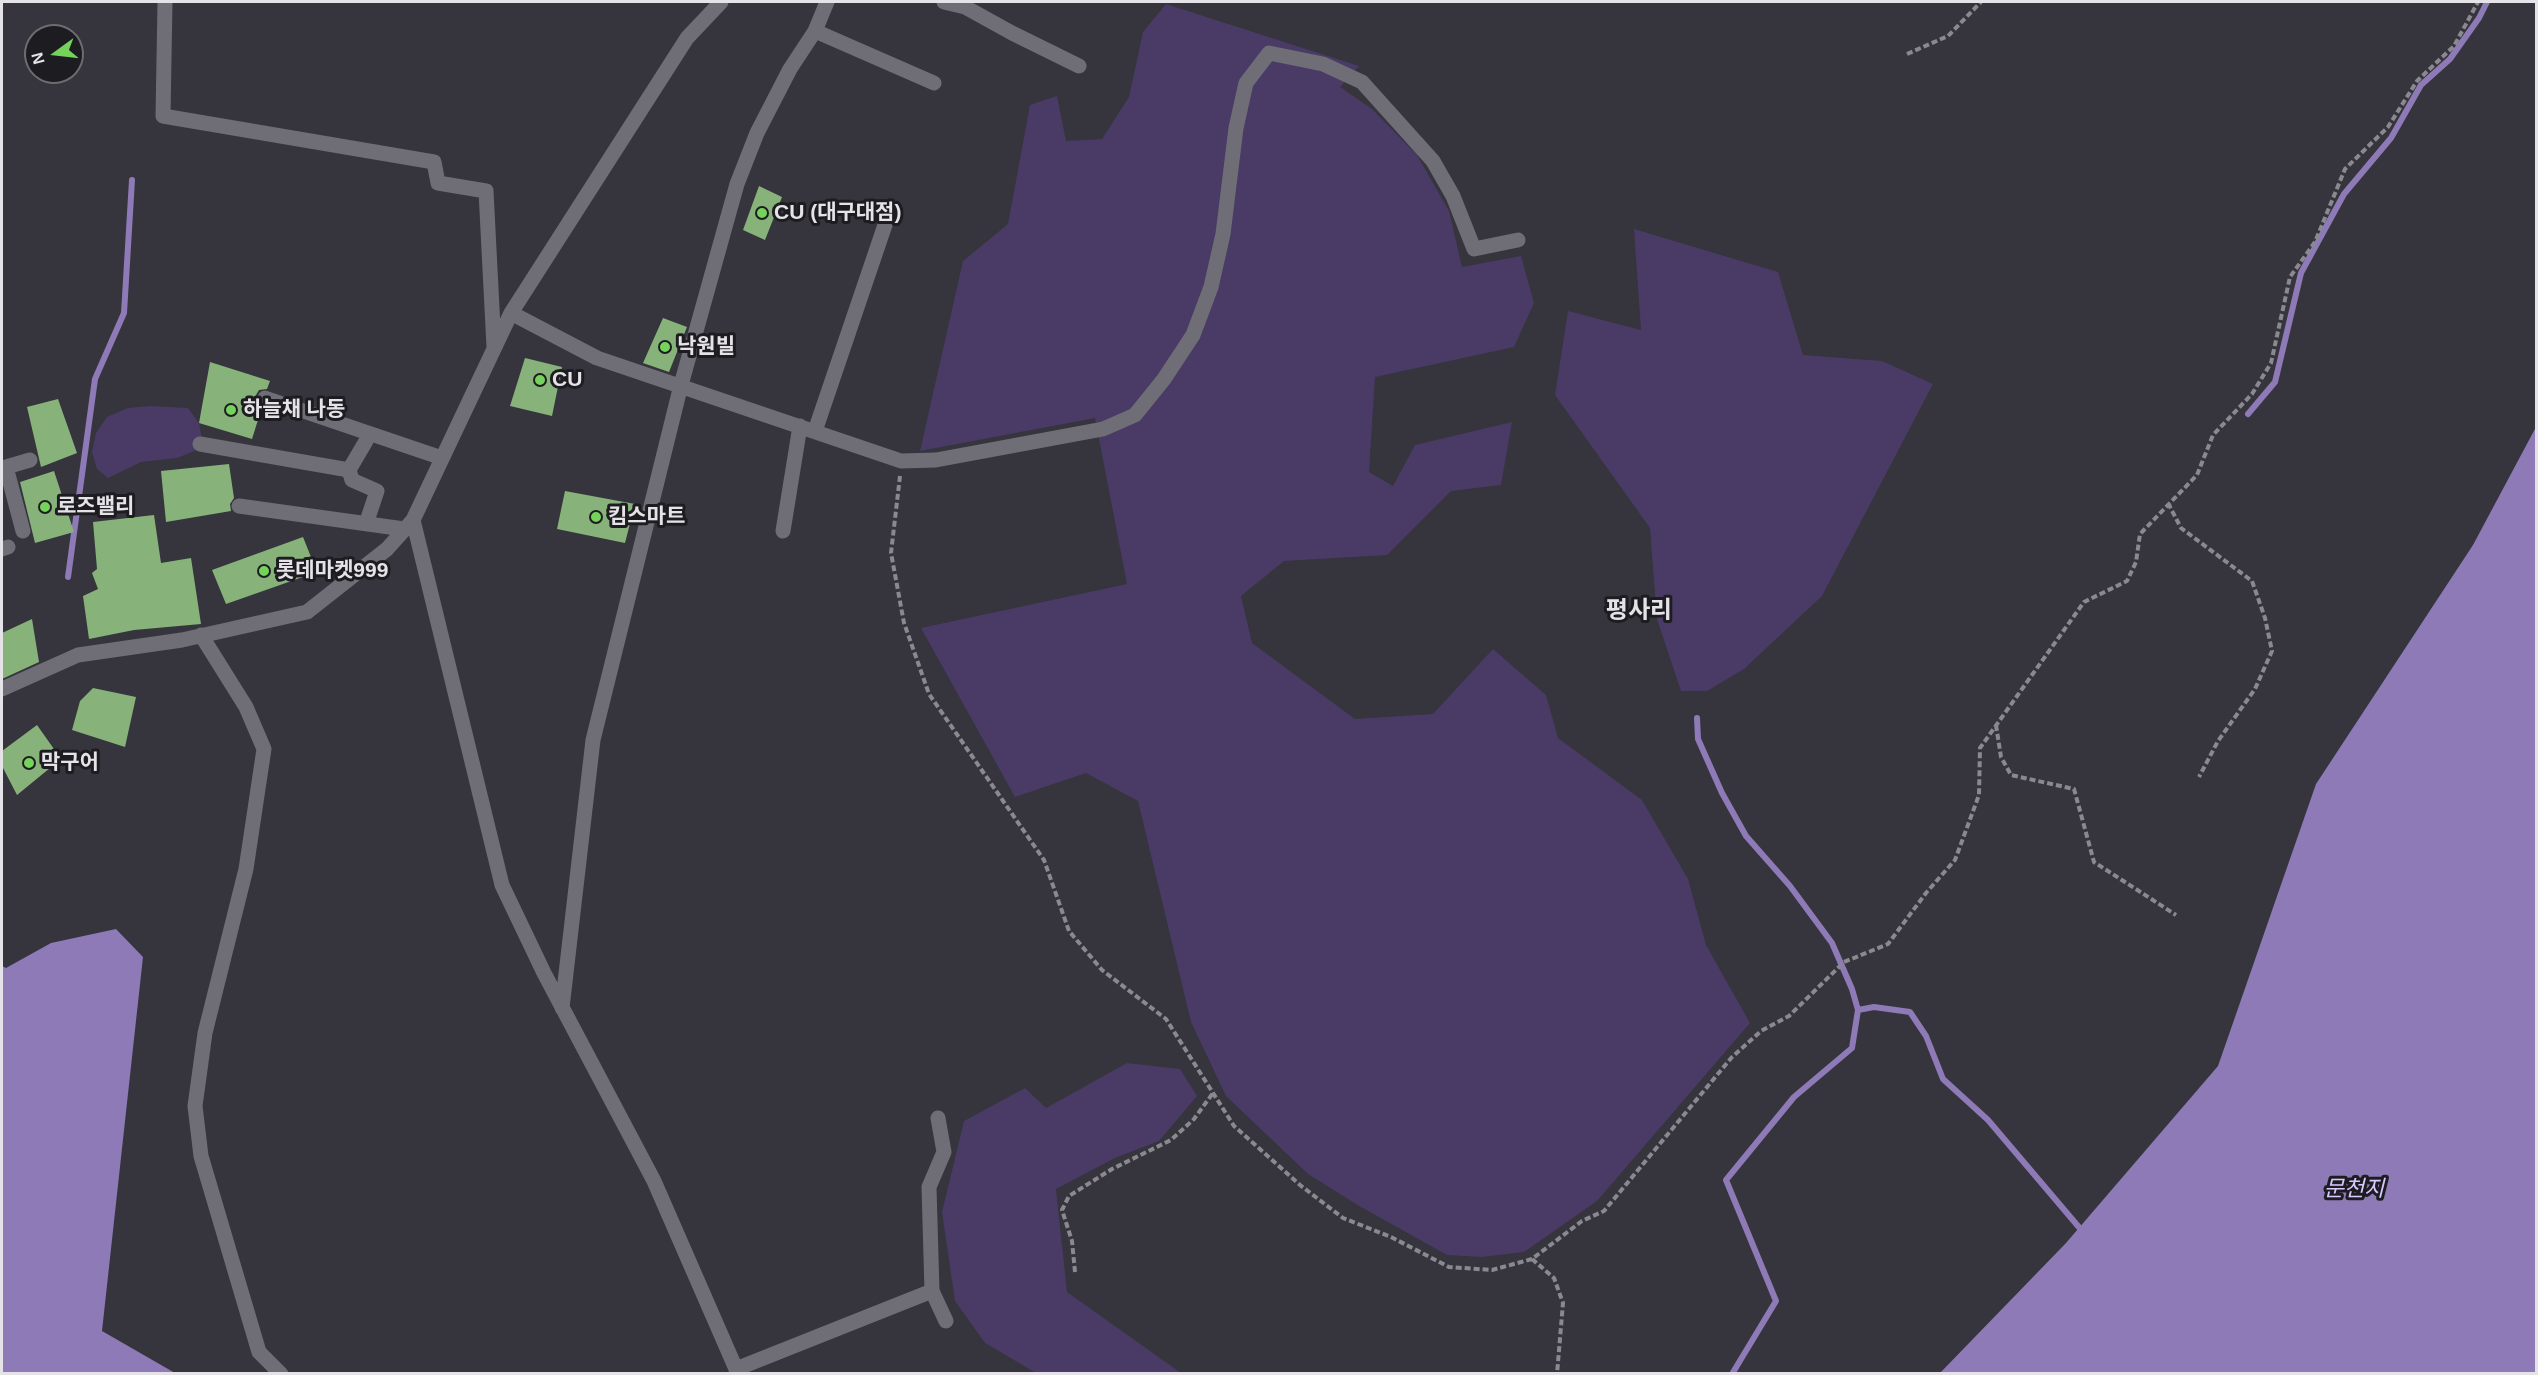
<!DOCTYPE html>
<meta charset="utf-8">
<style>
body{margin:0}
#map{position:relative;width:2538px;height:1375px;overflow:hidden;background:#36343c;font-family:Arial,sans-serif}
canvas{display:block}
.frame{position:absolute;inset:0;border:3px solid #e5e3e8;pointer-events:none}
.north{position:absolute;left:24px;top:24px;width:60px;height:60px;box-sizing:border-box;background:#1d1c20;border:2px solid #6d6c70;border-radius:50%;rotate:255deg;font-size:16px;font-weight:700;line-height:24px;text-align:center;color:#e5e3e8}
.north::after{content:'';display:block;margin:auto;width:21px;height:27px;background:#75d25a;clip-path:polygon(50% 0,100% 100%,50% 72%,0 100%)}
</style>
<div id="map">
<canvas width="2538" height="1375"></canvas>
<div class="frame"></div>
<div class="north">N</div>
</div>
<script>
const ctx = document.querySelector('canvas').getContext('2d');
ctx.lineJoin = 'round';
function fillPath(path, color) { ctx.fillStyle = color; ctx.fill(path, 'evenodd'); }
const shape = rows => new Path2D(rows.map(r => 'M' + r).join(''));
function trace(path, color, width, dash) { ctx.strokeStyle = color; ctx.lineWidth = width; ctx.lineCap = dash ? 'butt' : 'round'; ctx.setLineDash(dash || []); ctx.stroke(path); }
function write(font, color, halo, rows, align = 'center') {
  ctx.font = font + ' Arial,"Noto Sans KR",sans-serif'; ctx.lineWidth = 6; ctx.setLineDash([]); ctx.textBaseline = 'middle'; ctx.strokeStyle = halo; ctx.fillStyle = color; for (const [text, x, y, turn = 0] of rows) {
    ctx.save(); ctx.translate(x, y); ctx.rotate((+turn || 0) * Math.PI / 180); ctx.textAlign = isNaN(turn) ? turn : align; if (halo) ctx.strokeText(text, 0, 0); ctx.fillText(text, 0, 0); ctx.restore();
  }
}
const green = shape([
 [1166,4,1359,66,1340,87,1372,109,1417,155,1449,211,1462,267,1521,256,1534,303,1514,347,1375,377,1369,472,1393,486,1415,445,1512,422,1501,485,1451,491,1387,555,1284,561,1241,596,1252,643,1355,719,1433,714,1493,649,1546,695,1558,738,1642,800,1688,879,1706,945,1750,1023,1597,1201,1524,1252,1482,1257,1447,1255,1361,1207,1308,1174,1226,1096,1191,1022,1138,801,1086,773,1015,797,921,628,1127,584,1095,418,920,451,963,261,1008,224,1030,105,1057,96,1066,141,1102,139,1129,97,1143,32],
 [1634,229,1778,272,1803,355,1882,361,1933,384,1822,596,1744,669,1707,691,1681,691,1657,619,1650,528,1555,395,1568,311,1641,330],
 [150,406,188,408,199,423,202,439,199,449,177,458,141,462,108,478,97,469,92,452,96,433,107,417,128,408],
 [1127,1063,1180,1069,1197,1096,1159,1141,1115,1158,1056,1189,1067,1292,1181,1373,1036,1373,985,1343,955,1301,942,1212,964,1121,1025,1088,1046,1108]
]);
const water = shape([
 [2536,427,2536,1373,1940,1373,2066,1243,2218,1066,2316,784,2473,545],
 [116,929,143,957,102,1331,175,1373,2,1373,2,966,6,968,51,943]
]);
const stream = shape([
 [2248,414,2275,382,2301,273,2344,194,2391,138,2421,85,2450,59,2479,18,2487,2],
 [68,577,95,379,124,313,132,180],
 [1697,718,1698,739,1722,793,1746,836,1790,886,1832,943,1852,989,1858,1010,1852,1048,1794,1097,1726,1180,1776,1301,1732,1374],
 [1858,1010,1874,1007,1910,1012,1926,1036,1943,1079,1988,1120,2083,1232]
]);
const building = shape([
 [759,186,782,197,765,240,743,230],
 [663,318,687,327,669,372,643,363],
 [525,358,562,367,552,416,510,406],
 [210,362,270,381,267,389,259,390,256,395,257,404,262,407,252,439,199,423],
 [58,399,77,453,41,467,27,407],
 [229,464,234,498,230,504,231,511,166,522,161,471],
 [54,471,74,532,35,543,20,482],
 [565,491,635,504,625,543,557,529],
 [154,515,161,563,191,558,201,624,134,630,89,639,83,596,98,589,92,573,97,569,93,522],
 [303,537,317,572,226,604,212,570],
 [32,619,39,662,2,679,2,633],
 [93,688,136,697,125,747,72,730,80,701],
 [37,725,61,759,17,795,2,766,2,751]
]);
const path = shape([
 [1907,54,1948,36,1981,2],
 [900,476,891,553,904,623,929,694,1044,860,1069,931,1102,970,1166,1019,1234,1126,1300,1185,1343,1218,1391,1237,1449,1267,1492,1270,1532,1259,1582,1221,1604,1211,1732,1057,1761,1031,1789,1016,1844,962,1888,944,1926,893,1955,860,1979,795,1980,748,2084,602,2127,581,2136,562,2140,534,2197,475,2213,435,2252,394,2271,363,2290,277,2315,242,2345,169,2388,127,2417,81,2454,46,2478,2],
 [2168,503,2181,528,2252,581,2265,618,2272,651,2255,689,2218,741,2199,777],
 [1996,725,2001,757,2011,775,2074,789,2094,862,2176,915],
 [1532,1259,1554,1278,1563,1303,1557,1374],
 [1075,1272,1072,1241,1062,1210,1069,1196,1112,1169,1171,1140,1194,1119,1213,1093]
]);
const minor = shape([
 [165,2,163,116,434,162,438,183,486,191,494,347],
 [944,2,965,7,1012,33,1079,66],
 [815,31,934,83],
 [511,313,597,358,901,461,936,460,1103,429,1135,415,1164,379,1193,335,1211,287,1223,234,1236,128,1246,83,1269,53,1323,64,1362,82,1433,161,1453,196,1474,249,1518,240],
 [265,398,442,458],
 [815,431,886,222],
 [366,441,349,470,352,480,377,491,366,524],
 [200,444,349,470],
 [6,467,30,460],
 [2,469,6,467,23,531],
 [239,506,404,529],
 [413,520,502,885,544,973,654,1181,736,1369,932,1291],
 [783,531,800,426],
 [2,549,8,547],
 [201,635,246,707,264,749,246,869,205,1033,195,1106,201,1156,259,1352,281,1374],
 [2,689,78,655,182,640,307,612,387,549,413,520,511,313,687,38,721,2],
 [562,1008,593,740,681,385,737,184,757,133,790,69,815,31,827,2],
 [938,1118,944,1152,929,1187,932,1291,946,1321]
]);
const markers = [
 [762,213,6,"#75d25a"],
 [665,347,6,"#75d25a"],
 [540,380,6,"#75d25a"],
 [231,410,6,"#75d25a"],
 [45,507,6,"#75d25a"],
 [596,517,6,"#75d25a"],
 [264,571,6,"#75d25a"],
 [29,763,6,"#75d25a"]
];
const poiNames = [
 ["CU (대구대점)",774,213],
 ["낙원빌",677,347],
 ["CU",552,380],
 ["하늘채 나동",243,410],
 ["로즈밸리",57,507],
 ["킴스마트",608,517],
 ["롯데마켓999",276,571],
 ["막구어",41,763]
];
const waterNames = [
 ["문천지",2354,1190]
];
const quarterNames = [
 ["평사리",1639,611]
];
fillPath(green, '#493b65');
fillPath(water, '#8d7ab7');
trace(stream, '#8d7ab7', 6);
fillPath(building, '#87b37b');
trace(path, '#8b8990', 4, [6, 3]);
trace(minor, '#6f6d76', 15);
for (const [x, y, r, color] of markers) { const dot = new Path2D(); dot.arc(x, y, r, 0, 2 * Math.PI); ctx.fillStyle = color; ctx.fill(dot); trace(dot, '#1d1c20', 2); }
write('bold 21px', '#e5e3e8', '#1d1c20', poiNames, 'left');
write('italic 22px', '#d7c8fd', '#1d1c20', waterNames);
write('bold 24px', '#e5e3e8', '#1d1c20', quarterNames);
</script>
